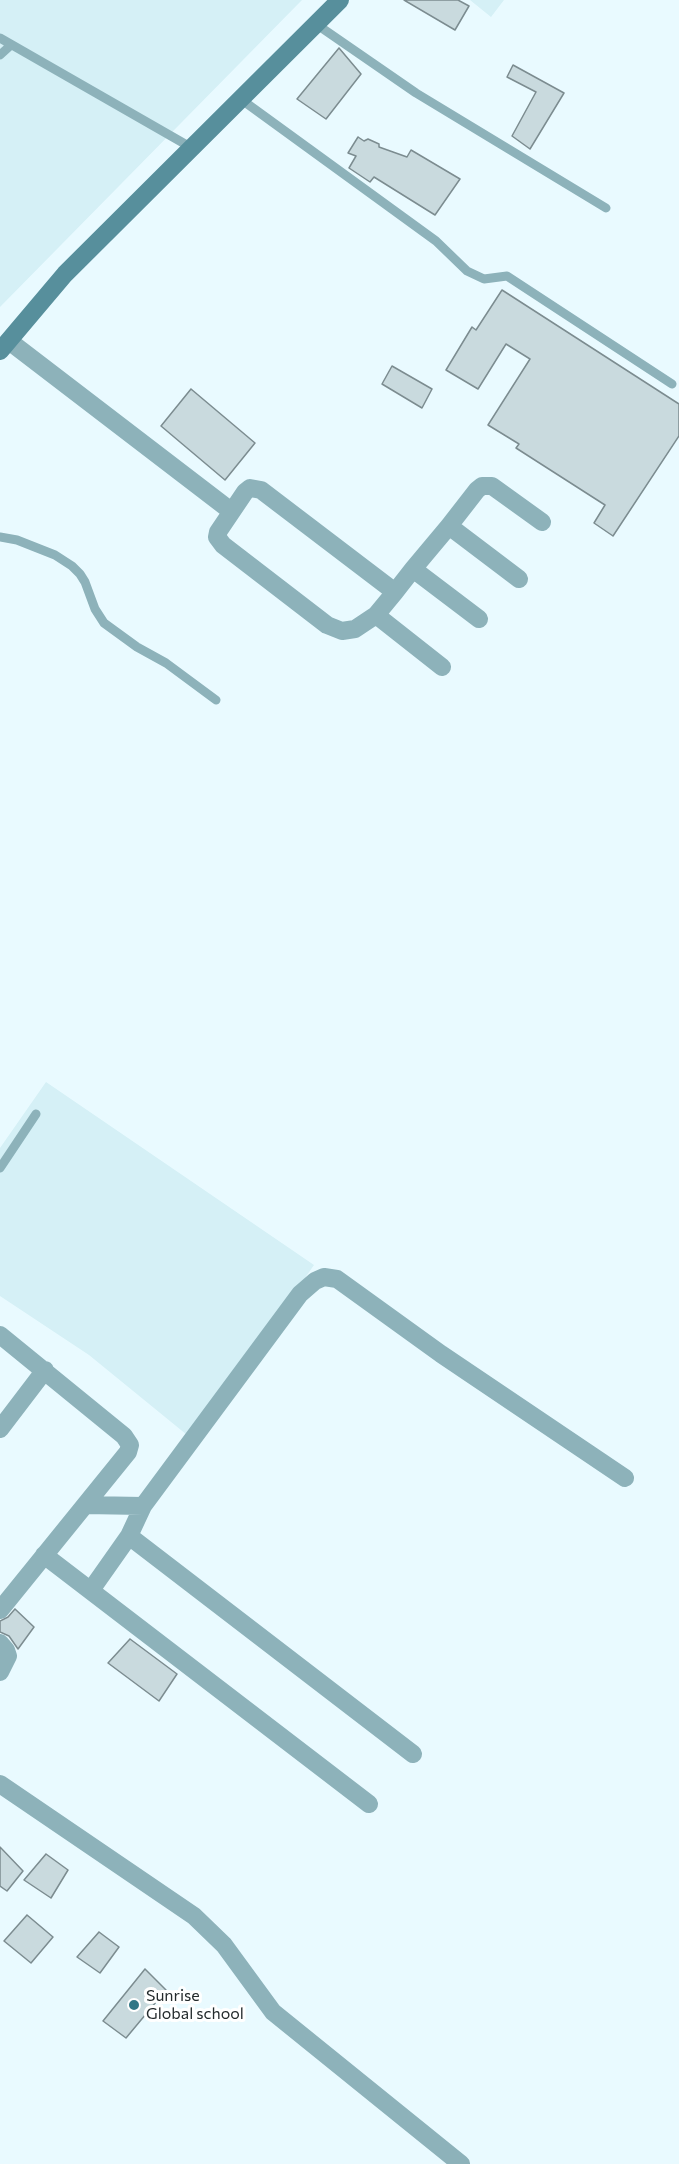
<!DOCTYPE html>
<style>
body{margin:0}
canvas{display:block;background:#e9faff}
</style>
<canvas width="679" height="2164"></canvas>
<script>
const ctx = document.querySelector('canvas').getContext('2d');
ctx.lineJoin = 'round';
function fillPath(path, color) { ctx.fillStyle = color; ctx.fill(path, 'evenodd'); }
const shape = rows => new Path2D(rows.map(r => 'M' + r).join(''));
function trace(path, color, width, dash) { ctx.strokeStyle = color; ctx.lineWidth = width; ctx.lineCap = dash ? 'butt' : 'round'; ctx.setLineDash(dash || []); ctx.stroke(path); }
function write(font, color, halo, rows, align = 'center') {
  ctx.font = font + ' Commissioner,sans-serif'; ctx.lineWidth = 6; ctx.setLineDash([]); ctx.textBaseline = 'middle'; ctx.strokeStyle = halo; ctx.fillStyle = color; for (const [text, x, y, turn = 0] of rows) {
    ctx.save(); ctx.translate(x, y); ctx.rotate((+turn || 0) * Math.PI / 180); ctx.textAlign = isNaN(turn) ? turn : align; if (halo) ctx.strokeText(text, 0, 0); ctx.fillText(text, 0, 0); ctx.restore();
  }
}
const built = shape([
 [0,0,302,0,0,307],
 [470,0,504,0,491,17],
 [46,1082,314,1265,192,1439,89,1355,0,1296,0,1148]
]);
const building = shape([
 [404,0,458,0,469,6,455,30,404,0],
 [339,48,361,74,326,119,297,99,339,48],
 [513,65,564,93,530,149,512,136,536,92,507,77,513,65],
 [358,137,364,141,368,139,379,144,379,147,407,157,411,150,460,179,435,215,374,177,370,182,349,168,356,156,348,153,358,137],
 [502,290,679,404,679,436,613,536,594,523,605,505,516,448,519,444,488,425,530,359,506,344,478,389,446,370,472,327,476,330,502,290],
 [392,366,432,389,422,408,382,384,392,366],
 [191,389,255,443,225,480,161,426,191,389],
 [15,1609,34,1627,18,1649,9,1636,0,1632,0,1621,8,1617,15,1609],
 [130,1639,177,1674,159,1701,108,1663,130,1639],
 [0,1847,23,1871,7,1891,0,1886,0,1847],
 [46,1854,68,1870,51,1898,24,1880,46,1854],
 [27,1915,53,1937,31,1963,4,1941,27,1915],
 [99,1932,119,1947,100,1973,77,1957,99,1932],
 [145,1969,166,1990,126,2038,103,2021,145,1969]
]);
const lane = shape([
 [316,24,416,93,606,208],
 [0,38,192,148],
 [0,55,11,45],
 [242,100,436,241,467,271,484,279,507,276,672,384],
 [0,537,17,540,55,555,72,566,80,574,85,582,95,609,104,623,137,647,166,663,216,700],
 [0,1168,36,1114]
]);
const street = shape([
 [9,341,231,511],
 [449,526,519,579],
 [413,569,479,619],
 [395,592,261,490,250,488,245,492,218,532,217,537,223,545,327,625,342,631,355,629,376,615,395,592,413,569,449,526,477,490,482,486,492,486,542,522],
 [376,615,442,667],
 [0,1335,124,1436,130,1445,128,1452,0,1610],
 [0,1429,45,1370],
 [85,1505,143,1506],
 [129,1536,413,1754],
 [44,1555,369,1804],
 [91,1590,129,1536,143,1506,300,1294,315,1281,324,1277,337,1279,441,1354,625,1478],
 [0,1643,6,1650,8,1656,0,1672],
 [0,1784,194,1916,224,1945,273,2012,461,2164]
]);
const secondary = shape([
 [0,351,65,274,340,0]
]);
const markers = [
 [134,2005,6,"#327786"]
];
const poiNames = [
 ["Sunrise",146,1996],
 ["Global school",146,2014]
];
fillPath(built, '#d5f0f6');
fillPath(building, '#c9dade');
trace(building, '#7c8c90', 1.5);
trace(lane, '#8db2ba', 9);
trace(street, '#8db2ba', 18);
trace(secondary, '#578f9c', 18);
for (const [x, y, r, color] of markers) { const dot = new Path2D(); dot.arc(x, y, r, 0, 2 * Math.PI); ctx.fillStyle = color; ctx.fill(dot); trace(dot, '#fff', 2); }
write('16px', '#232a2c', '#fff', poiNames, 'left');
</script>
